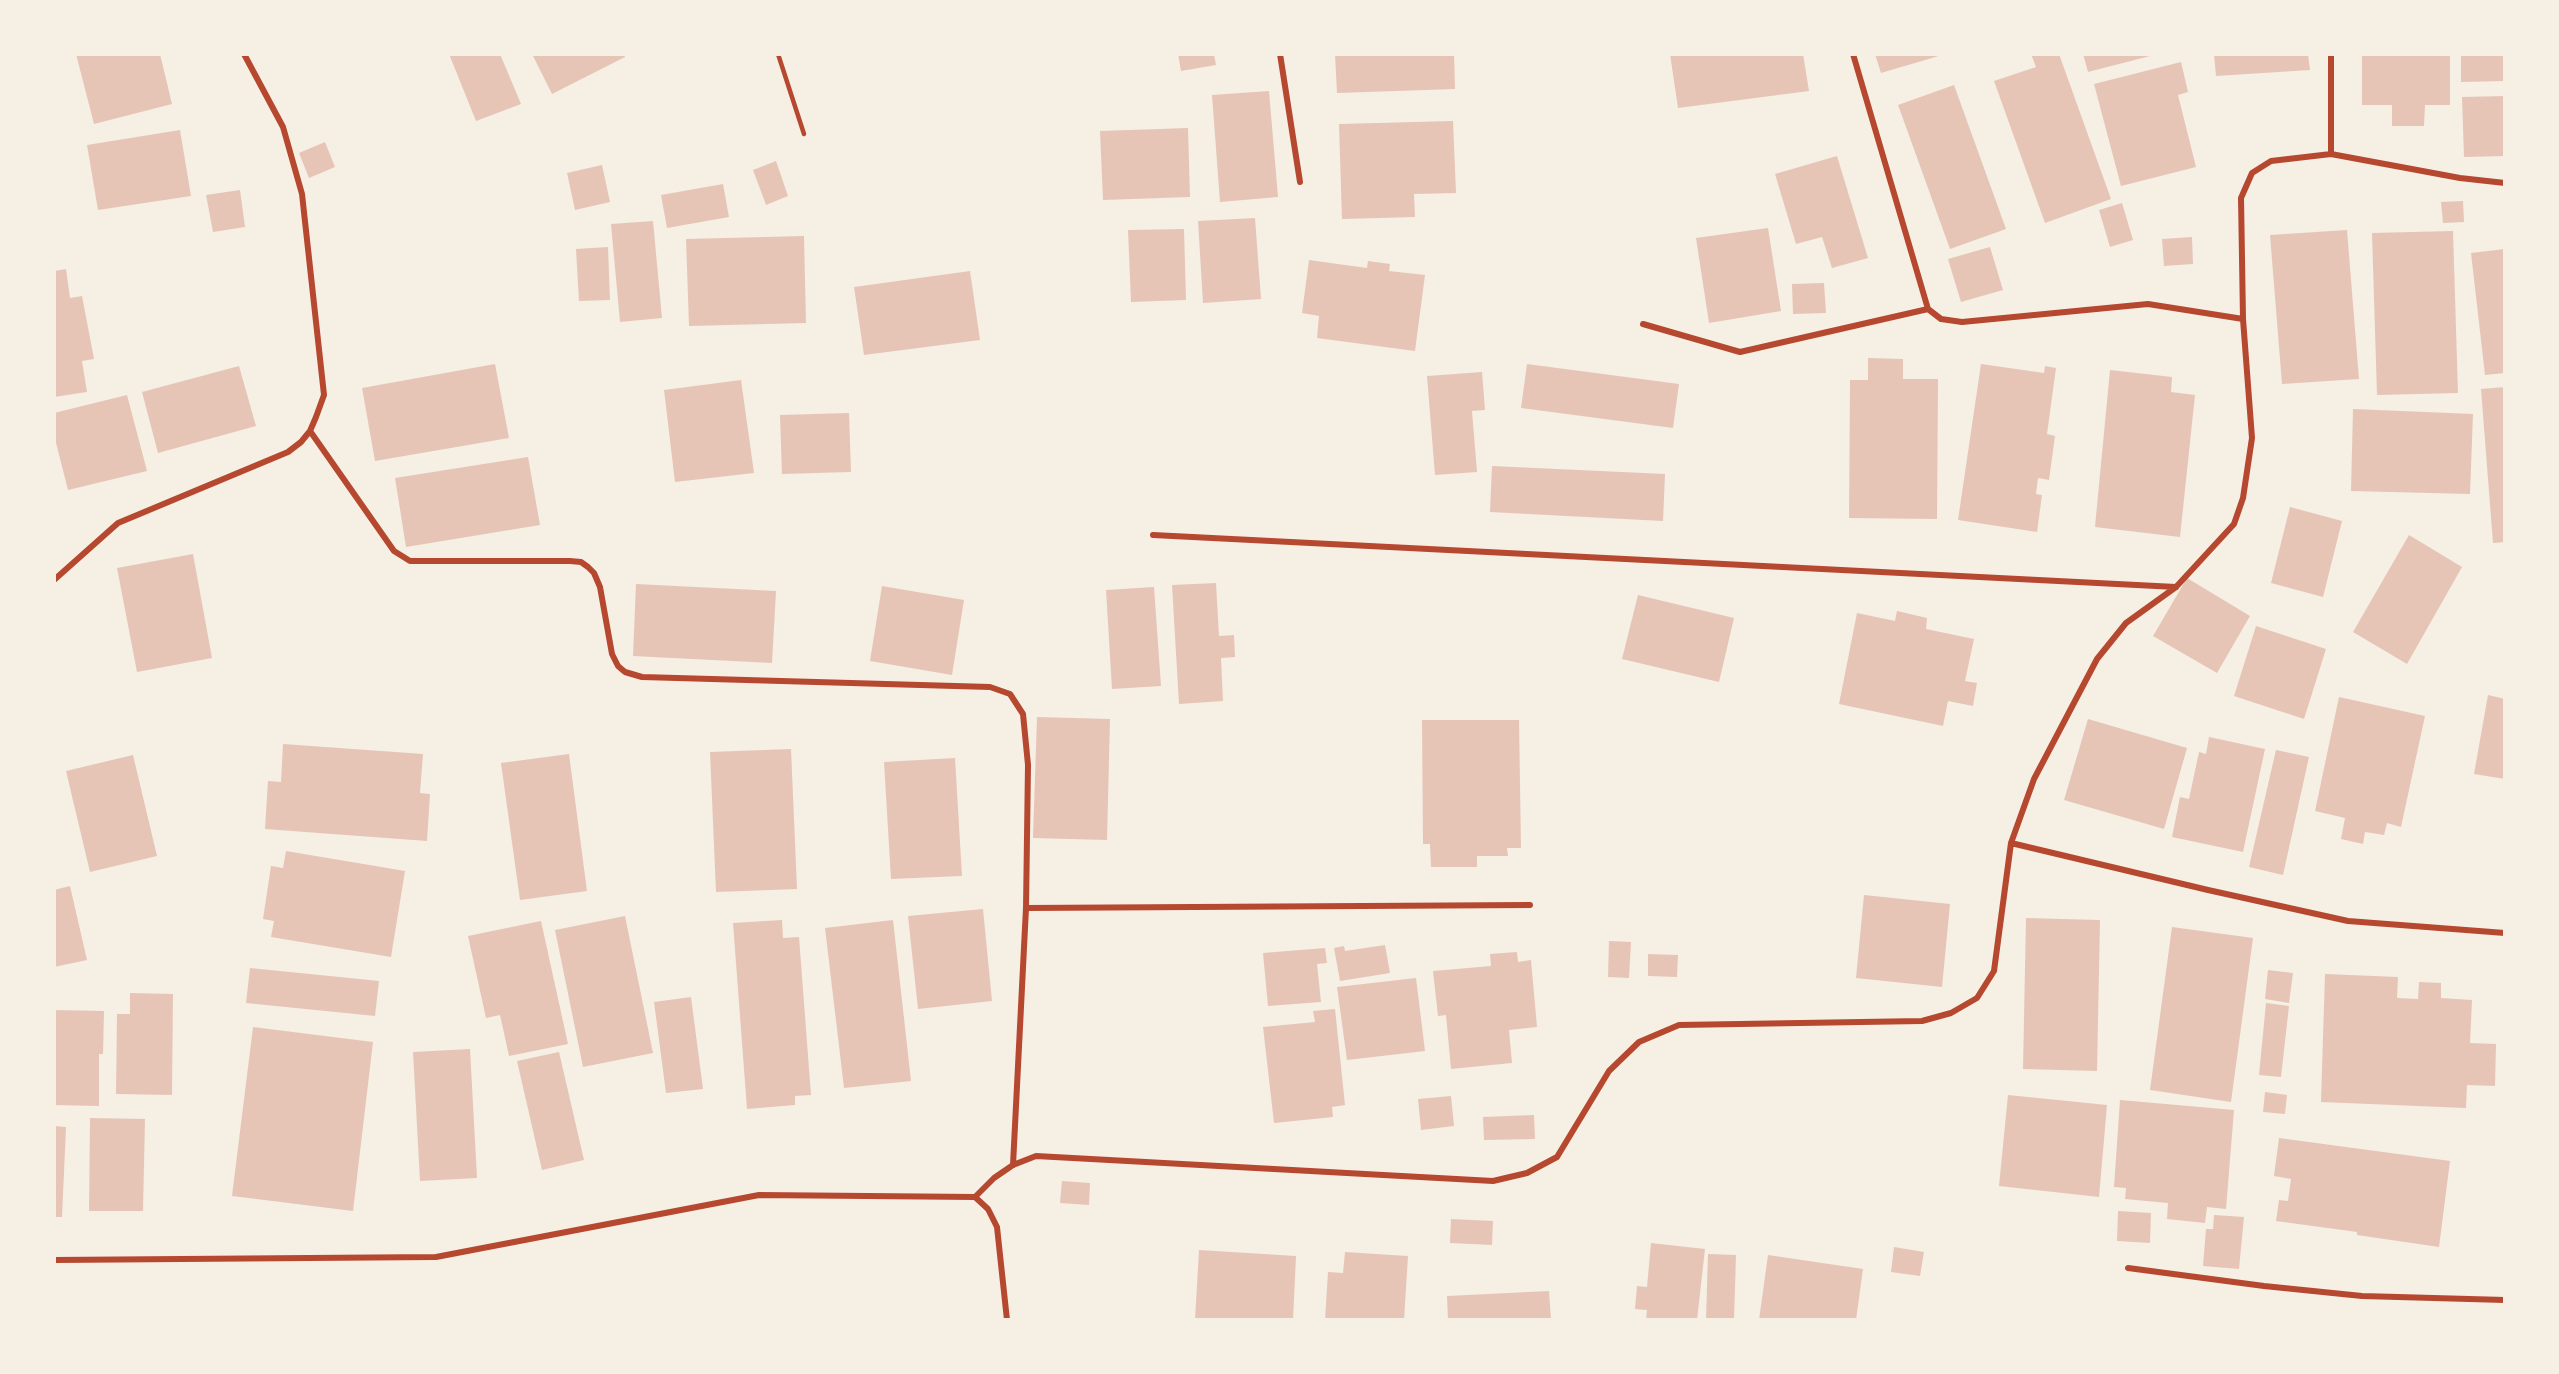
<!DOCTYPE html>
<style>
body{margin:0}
#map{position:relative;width:2559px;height:1374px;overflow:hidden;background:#f6efe4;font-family:Jost,sans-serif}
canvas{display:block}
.frame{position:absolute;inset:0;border:56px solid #f6efe4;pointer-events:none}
</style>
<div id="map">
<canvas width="2559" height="1374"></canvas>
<div class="frame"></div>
</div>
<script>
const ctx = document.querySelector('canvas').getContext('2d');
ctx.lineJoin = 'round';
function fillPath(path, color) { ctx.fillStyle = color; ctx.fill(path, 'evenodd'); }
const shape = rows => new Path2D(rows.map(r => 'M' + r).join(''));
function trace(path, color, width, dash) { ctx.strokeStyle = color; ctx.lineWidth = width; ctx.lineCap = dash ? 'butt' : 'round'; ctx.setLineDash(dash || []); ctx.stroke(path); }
const building = shape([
 [76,54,160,54,172,104,94,124],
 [449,54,500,54,521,104,476,121],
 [532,54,624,54,625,57,552,94],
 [1178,54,1214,54,1216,65,1181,71],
 [1335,54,1454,54,1455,89,1337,93],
 [1670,54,1803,54,1809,91,1678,108],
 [1875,54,1942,54,1942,55,1881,73],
 [2031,54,2059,54,2111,199,2045,223,1994,81,2036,67],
 [2083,54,2154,54,2154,55,2088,72],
 [2214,54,2308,54,2310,70,2216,76],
 [2362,54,2450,54,2450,105,2425,105,2424,126,2392,126,2392,105,2362,105],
 [2461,54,2505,54,2505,81,2461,82],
 [2181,62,2188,92,2178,95,2196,167,2121,186,2094,84],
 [1954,85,2006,229,1950,249,1898,105],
 [1269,91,1278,197,1220,202,1212,95],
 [2505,96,2505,156,2464,157,2462,97],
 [1453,121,1456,193,1414,194,1415,217,1342,219,1339,124],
 [1188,128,1190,197,1103,200,1100,131],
 [180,130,191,196,98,210,87,145],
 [325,142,335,167,309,178,299,153],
 [1837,156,1868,258,1832,268,1822,237,1796,244,1775,174],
 [776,161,788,196,766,205,753,170],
 [602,165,610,202,575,210,567,173],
 [723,184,729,217,667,228,661,195],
 [240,190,245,227,213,232,206,195],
 [2463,201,2464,222,2443,223,2441,202],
 [2122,203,2133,240,2110,247,2099,210],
 [1255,218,1261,299,1203,303,1198,221],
 [653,221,662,318,620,322,611,224],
 [1768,228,1781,311,1709,323,1696,238],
 [1184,229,1186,300,1131,302,1128,230],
 [2347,230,2359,379,2282,384,2270,235],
 [2453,231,2458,393,2377,395,2372,233],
 [804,236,806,323,689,326,686,239],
 [2192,237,2193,264,2164,266,2162,239],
 [608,247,610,300,579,301,576,249],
 [1990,247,2003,290,1961,302,1948,259],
 [2505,249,2505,373,2485,375,2471,253],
 [1309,260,1367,268,1368,261,1390,264,1389,271,1425,275,1415,351,1317,338,1319,316,1302,313],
 [66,269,70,298,82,296,94,359,82,361,87,392,54,397,54,271],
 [970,271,980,340,864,355,854,287],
 [1824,283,1826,313,1793,314,1792,284],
 [1868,358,1903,359,1903,379,1938,379,1937,519,1849,518,1850,380,1868,380],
 [495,364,509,438,375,461,362,388],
 [1527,364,1679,384,1673,428,1521,408],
 [1981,364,2044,373,2045,366,2056,368,2047,434,2055,436,2049,480,2038,478,2036,494,2042,495,2037,532,1958,520],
 [239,366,256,426,158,453,142,392],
 [2110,370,2172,377,2171,392,2195,395,2180,537,2095,527],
 [1482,372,1485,410,1472,411,1477,472,1435,475,1427,376],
 [741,380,754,473,675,482,664,390],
 [2505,387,2505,542,2493,543,2481,389],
 [127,395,147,471,68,490,54,435,54,413],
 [2353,409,2473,414,2470,494,2351,491],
 [849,413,851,472,782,474,780,415],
 [528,457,540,525,406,547,395,478],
 [1492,466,1665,474,1663,521,1490,512],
 [2290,507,2342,521,2323,597,2271,583],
 [2409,535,2462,567,2407,664,2353,632],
 [193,554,212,658,137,672,117,568],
 [2187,578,2250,616,2217,673,2153,636],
 [1216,583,1219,636,1234,635,1235,657,1221,658,1223,701,1179,704,1172,585],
 [636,584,776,591,772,663,633,656],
 [882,586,964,600,952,675,870,661],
 [1154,587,1161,686,1112,689,1106,590],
 [1638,595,1734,618,1719,682,1622,659],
 [1897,611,1927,618,1926,629,1974,639,1965,681,1977,683,1973,706,1948,701,1943,726,1839,704,1857,613,1895,621],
 [2256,626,2326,649,2304,719,2234,696],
 [2488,695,2505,699,2505,779,2474,774],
 [2339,697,2425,716,2401,827,2387,823,2384,835,2365,832,2363,844,2341,839,2345,818,2315,811],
 [1037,717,1110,719,1107,840,1033,838],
 [2088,719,2187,748,2164,829,2064,800],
 [1422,720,1519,720,1521,848,1507,848,1508,856,1477,856,1477,867,1431,867,1430,844,1423,844],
 [2209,737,2265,749,2243,852,2172,837,2180,797,2189,799,2199,752,2206,754],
 [283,744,423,754,420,793,430,794,427,841,265,829,268,781,281,782],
 [791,749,797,889,716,892,710,752],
 [2276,750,2309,757,2283,875,2249,867],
 [569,754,587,891,520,900,501,763],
 [133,755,157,856,90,872,66,771],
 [955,758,962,876,891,879,884,762],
 [286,851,405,871,391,957,271,937,274,921,263,919,271,866,283,868],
 [70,886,87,960,54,967,54,890],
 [1864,895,1950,904,1942,987,1856,978],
 [983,909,992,1001,918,1009,908,916],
 [625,916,653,1053,583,1067,555,930],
 [2026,918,2100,920,2097,1071,2023,1069],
 [782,920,783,938,799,937,811,1095,795,1096,795,1105,747,1109,733,923],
 [893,920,911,1081,844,1088,825,928],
 [541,921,568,1044,509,1056,500,1015,486,1018,468,936],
 [2172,927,2253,938,2231,1102,2150,1090],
 [1609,941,1631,942,1629,978,1608,977],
 [1385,945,1390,973,1340,981,1334,948,1344,946,1345,951],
 [1325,948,1327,963,1317,964,1321,1002,1268,1006,1263,953],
 [1517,952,1518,962,1531,960,1537,1027,1509,1030,1512,1063,1451,1069,1446,1015,1438,1016,1433,971,1491,966,1490,954],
 [1648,954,1678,955,1677,977,1648,976],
 [250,968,379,981,375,1016,246,1003],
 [2268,970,2293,973,2289,1003,2265,999],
 [2325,974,2398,977,2397,998,2418,999,2419,982,2441,983,2441,998,2472,1000,2470,1043,2496,1044,2495,1086,2467,1085,2466,1108,2321,1102],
 [1416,978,1425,1051,1347,1060,1337,987],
 [130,993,173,994,172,1095,116,1094,117,1014,130,1014],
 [691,997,703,1089,666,1093,654,1002],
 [2266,1003,2289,1006,2281,1077,2259,1075],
 [1335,1009,1345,1105,1332,1107,1333,1117,1274,1123,1263,1027,1315,1022,1313,1011],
 [54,1010,104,1011,103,1054,99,1054,99,1106,54,1105],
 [253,1027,373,1042,353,1211,232,1196],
 [470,1049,477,1178,420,1181,413,1052],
 [559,1052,584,1160,542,1170,517,1061],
 [2265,1092,2287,1095,2285,1114,2263,1112],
 [2008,1095,2107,1105,2099,1197,1999,1186],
 [1451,1096,1454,1126,1421,1130,1418,1099],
 [2120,1100,2234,1110,2226,1209,2207,1207,2205,1223,2167,1219,2168,1203,2125,1199,2126,1188,2114,1187],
 [1534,1115,1535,1139,1484,1140,1483,1117],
 [90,1118,145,1119,143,1211,89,1211],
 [54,1126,66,1127,62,1217,54,1217],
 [2279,1138,2450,1161,2439,1247,2357,1235,2357,1232,2276,1221,2279,1200,2288,1201,2291,1179,2274,1176],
 [1062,1181,1090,1183,1089,1205,1060,1203],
 [2118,1211,2151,1213,2150,1243,2117,1241],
 [2214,1215,2244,1217,2239,1269,2203,1266,2206,1229,2213,1229],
 [1451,1219,1493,1221,1492,1245,1450,1243],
 [1651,1243,1705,1249,1697,1320,1646,1320,1647,1310,1635,1309,1637,1286,1647,1287],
 [1894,1247,1924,1252,1920,1276,1891,1272],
 [1199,1250,1296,1256,1293,1320,1195,1320],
 [1345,1252,1408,1256,1404,1320,1325,1320,1328,1272,1343,1273],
 [1708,1254,1736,1255,1734,1320,1706,1320],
 [1768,1255,1863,1269,1856,1320,1759,1320],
 [1549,1291,1551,1320,1448,1320,1447,1296]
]);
const service = shape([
 [778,54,804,134]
]);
const minor = shape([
 [1280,54,1300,182],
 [1853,54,1928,309,1941,319,1962,322,2148,304,2243,319],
 [2331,54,2331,154],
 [1643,324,1740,352,1928,309],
 [310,431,394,551,410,561,570,561,581,562,588,567,594,573,600,587,612,654,618,666,625,672,642,677,990,687,1010,694,1023,714,1028,765,1026,908,1013,1165],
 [1153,535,2176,587],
 [54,580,118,523,288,452,301,442,310,431,316,417,324,395,302,194,283,127,244,54],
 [2011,843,2208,890,2348,921,2505,933],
 [1026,908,1530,905],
 [975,1197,994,1178,1013,1165,1036,1156,1493,1181,1527,1173,1557,1157,1609,1071,1639,1042,1679,1025,1922,1021,1951,1013,1977,998,1994,971,2011,843,2034,779,2097,659,2126,623,2176,587,2234,524,2243,498,2252,438,2243,319,2241,198,2252,173,2271,161,2331,154,2460,178,2505,183],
 [54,1260,436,1257,759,1195,975,1197,988,1209,997,1227,1007,1320],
 [2128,1268,2264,1286,2362,1296,2505,1300]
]);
fillPath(building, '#e6c5b7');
trace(service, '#b5482f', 4.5);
trace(minor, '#b5482f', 6);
</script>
